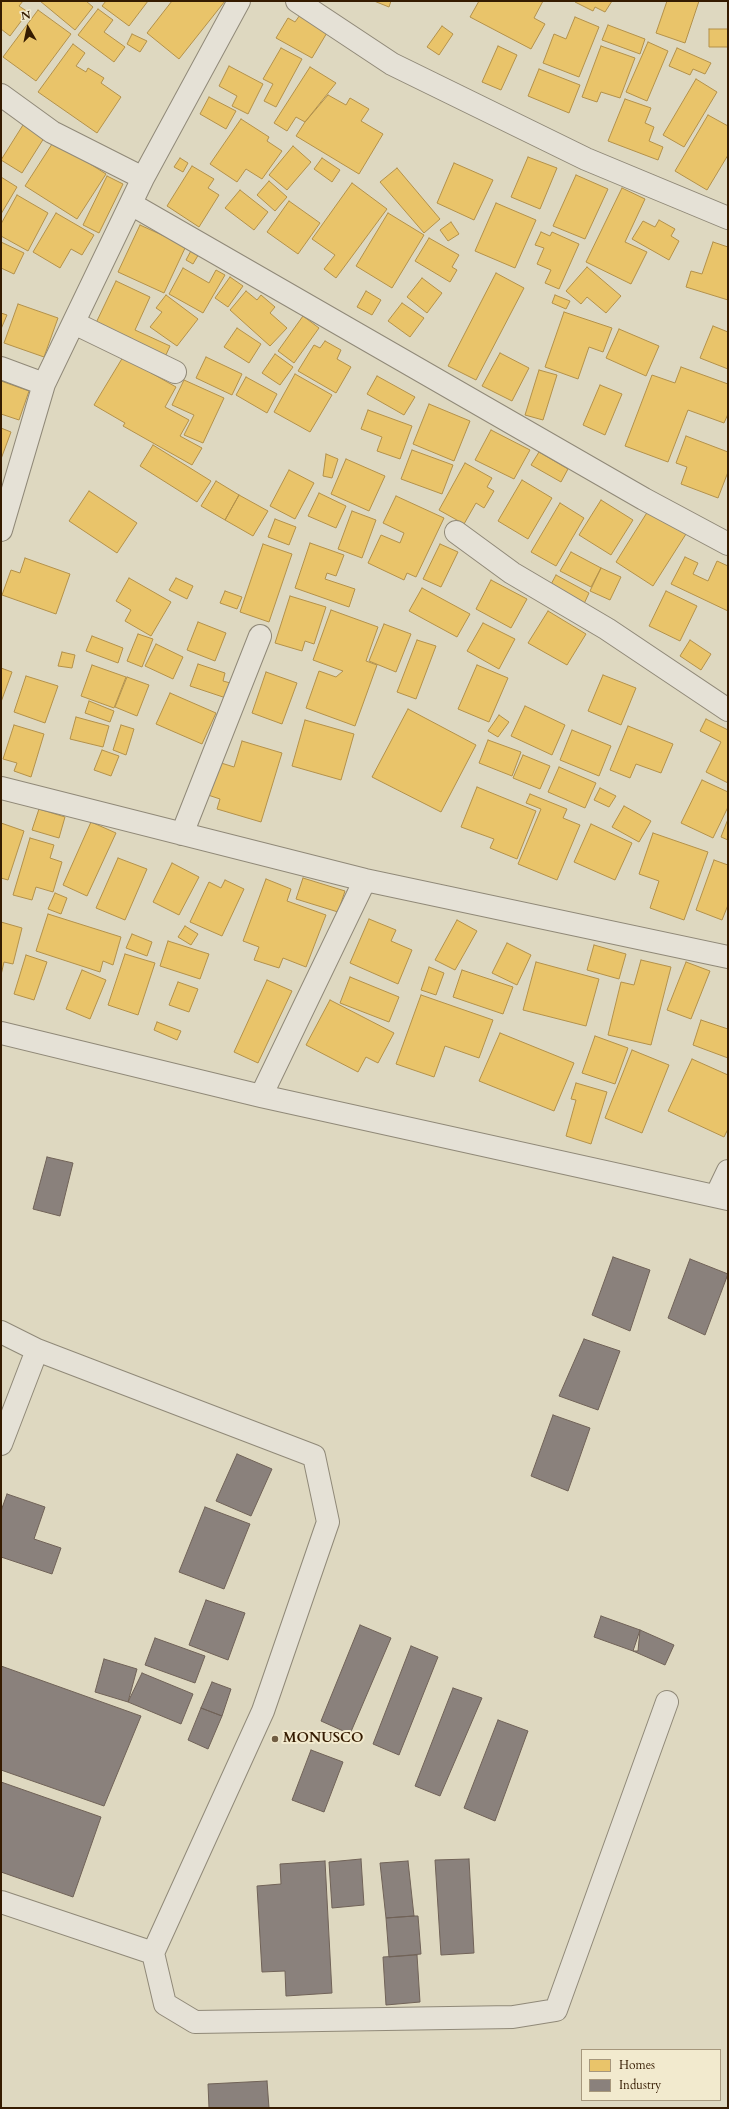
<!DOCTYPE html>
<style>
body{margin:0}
#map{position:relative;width:729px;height:2109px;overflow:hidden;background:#ded8c0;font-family:Cardo,serif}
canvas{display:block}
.frame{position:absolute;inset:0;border:2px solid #351b00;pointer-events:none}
.legend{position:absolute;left:581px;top:2049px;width:140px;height:52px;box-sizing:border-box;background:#f2eace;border:1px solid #a6977c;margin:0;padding:5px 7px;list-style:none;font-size:12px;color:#351b00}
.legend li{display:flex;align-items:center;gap:8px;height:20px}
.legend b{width:20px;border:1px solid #a6977c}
.north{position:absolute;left:8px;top:8px;width:40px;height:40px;-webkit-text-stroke:3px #f2eace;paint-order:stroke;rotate:351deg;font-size:11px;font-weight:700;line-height:16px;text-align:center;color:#351b00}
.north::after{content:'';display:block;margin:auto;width:14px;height:18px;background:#351b00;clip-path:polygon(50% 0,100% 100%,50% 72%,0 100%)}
</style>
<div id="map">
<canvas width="729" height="2109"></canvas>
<div class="frame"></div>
<ul class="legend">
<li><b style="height:11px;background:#e9c46a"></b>Homes</li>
<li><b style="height:11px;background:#8a817c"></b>Industry</li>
</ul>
<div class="north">N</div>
</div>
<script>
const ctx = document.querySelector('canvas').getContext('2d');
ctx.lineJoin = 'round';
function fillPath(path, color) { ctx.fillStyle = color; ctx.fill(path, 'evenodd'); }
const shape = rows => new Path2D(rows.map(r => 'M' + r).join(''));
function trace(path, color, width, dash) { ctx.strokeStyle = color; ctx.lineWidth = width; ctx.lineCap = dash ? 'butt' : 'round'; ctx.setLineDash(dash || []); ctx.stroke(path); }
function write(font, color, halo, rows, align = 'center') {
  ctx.font = font + ' Cardo,serif'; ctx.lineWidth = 4; ctx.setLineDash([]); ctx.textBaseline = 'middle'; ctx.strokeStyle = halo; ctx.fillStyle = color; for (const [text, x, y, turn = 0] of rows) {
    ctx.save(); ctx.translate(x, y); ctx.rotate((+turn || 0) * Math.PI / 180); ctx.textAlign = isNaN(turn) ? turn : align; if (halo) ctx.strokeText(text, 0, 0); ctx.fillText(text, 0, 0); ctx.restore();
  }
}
const homes = shape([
 [1,1,23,1,19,6,28,12,10,36,1,29,1,1],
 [40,1,86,1,93,7,75,30,40,1],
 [106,1,148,1,129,26,102,6,106,1],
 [172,1,225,1,179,59,147,33,172,1],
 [374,1,391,1,389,7,374,1],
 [479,1,543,1,534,18,545,24,531,49,470,17,479,1],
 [576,1,612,1,605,12,595,7,593,11,575,2,576,1],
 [667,1,699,1,685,43,656,33,667,1],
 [98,9,113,20,104,32,125,47,114,62,78,35,98,9],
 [38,10,71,34,36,81,3,57,38,10],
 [300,15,328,31,312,58,276,38,288,18,295,22,300,15],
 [575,17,599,27,579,77,543,63,554,34,566,39,575,17],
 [608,25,645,39,640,54,602,40,608,25],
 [442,26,453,34,439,55,427,47,442,26],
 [709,29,728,29,728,47,709,47,709,29],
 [132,34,147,41,140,52,127,44,132,34],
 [648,42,668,51,647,101,626,92,648,42],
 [73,44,85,53,76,66,86,72,88,68,104,78,101,83,121,97,97,133,38,92,73,44],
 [498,46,517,55,501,90,482,82,498,46],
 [601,46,635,58,620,98,601,92,597,102,582,97,601,46],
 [281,48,302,59,276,107,264,101,273,84,263,79,281,48],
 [677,48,711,63,705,74,693,69,690,75,669,66,677,48],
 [229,66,263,84,248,114,232,106,237,96,219,86,229,66],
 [310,67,336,83,305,122,296,117,287,131,274,123,310,67],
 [539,69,580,85,569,113,528,96,539,69],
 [696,79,717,92,684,147,663,135,696,79],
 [328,95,346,105,350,98,369,109,361,121,383,134,359,174,296,136,305,122,328,95],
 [209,97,236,111,226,129,200,114,209,97],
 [625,99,651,108,645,123,654,127,649,141,663,147,658,160,608,141,625,99],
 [708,115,728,126,728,155,707,190,675,171,708,115],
 [241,119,269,137,267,141,282,151,262,179,246,169,237,182,210,164,241,119],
 [23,125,44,138,22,173,1,160,23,125],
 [54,141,106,174,77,219,25,186,54,141],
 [293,146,311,162,287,190,269,175,293,146],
 [528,157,557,168,540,209,511,197,528,157],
 [180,158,188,163,183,172,174,167,180,158],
 [322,158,340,170,332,182,314,169,322,158],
 [454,163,493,180,474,220,437,203,454,163],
 [192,166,214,179,208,188,219,195,199,227,167,206,192,166],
 [397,168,440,219,424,233,380,182,397,168],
 [576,175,608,189,585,239,553,226,576,175],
 [107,176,123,184,99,233,83,225,107,176],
 [1,177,17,187,1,214,1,177],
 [269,181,287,197,275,211,257,195,269,181],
 [352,183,387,209,336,278,324,269,335,255,312,239,352,183],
 [622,188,645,199,625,242,647,252,631,284,586,262,622,188],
 [240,190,268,212,254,230,225,208,240,190],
 [17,195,48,213,28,251,1,236,1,224,17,195],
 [289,201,320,223,298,254,267,232,289,201],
 [496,203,536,220,515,268,475,251,496,203],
 [56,213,94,235,82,255,71,249,60,268,33,252,56,213],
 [388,213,424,235,392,288,356,266,388,213],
 [659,220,675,229,671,236,679,241,669,260,632,239,643,221,655,227,659,220],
 [451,222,459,234,448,241,440,230,451,222],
 [140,225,186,246,164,293,118,272,140,225],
 [541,232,550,236,552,232,579,244,559,289,545,283,551,270,537,264,544,248,535,245,541,232],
 [429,238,459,255,452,267,457,270,450,282,415,261,429,238],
 [1,242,24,253,14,274,1,268,1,242],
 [713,242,728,247,728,300,686,287,691,271,702,274,713,242],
 [193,247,200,252,193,264,186,260,193,247],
 [587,267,621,296,606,313,587,297,581,304,566,291,587,267],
 [183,268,209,283,216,270,225,275,203,313,169,294,183,268],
 [496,273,524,288,476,380,448,366,496,273],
 [230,277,243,286,228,307,215,298,230,277],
 [422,278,442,293,427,313,407,297,422,278],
 [116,281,150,297,135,330,170,346,165,357,95,325,116,281],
 [246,291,257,300,261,295,275,307,270,313,287,328,270,346,230,310,246,291],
 [366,291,381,300,372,315,357,307,366,291],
 [166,295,198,319,177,346,150,327,162,312,156,308,166,295],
 [555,295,570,301,566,309,552,303,555,295],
 [402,303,424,318,410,337,388,321,402,303],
 [18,304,58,318,44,357,4,343,18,304],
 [564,312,612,328,603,352,589,347,578,379,545,367,564,312],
 [1,313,7,315,1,329,1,313],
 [303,316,319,328,294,363,278,351,303,316],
 [713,326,728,332,728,369,700,358,713,326],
 [237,328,261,344,249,363,224,347,237,328],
 [619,329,659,346,646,376,606,358,619,329],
 [325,341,341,350,337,359,351,367,336,393,298,371,314,345,320,348,325,341],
 [500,353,529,368,512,401,482,386,500,353],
 [275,354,293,367,280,385,262,373,275,354],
 [123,357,176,387,165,407,189,420,180,436,202,448,192,465,123,426,125,423,94,405,123,357],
 [206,357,242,374,232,395,196,378,206,357],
 [681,367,728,384,728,414,724,423,688,410,668,462,625,446,652,375,675,383,681,367],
 [539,370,557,375,543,420,525,415,539,370],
 [295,374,332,395,310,432,274,412,295,374],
 [377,376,415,397,404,415,367,394,377,376],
 [246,377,277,394,267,413,236,395,246,377],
 [184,380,224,398,203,443,184,435,194,415,172,405,184,380],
 [1,381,29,391,19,420,1,414,1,381],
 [600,385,622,394,605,435,583,425,600,385],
 [429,404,470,421,454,461,413,444,429,404],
 [368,410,412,426,400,459,377,451,382,437,361,429,368,410],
 [1,428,11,432,1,459,1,428],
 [491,430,530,450,514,479,475,460,491,430],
 [686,436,728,452,728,472,718,498,681,484,687,467,676,463,686,436],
 [153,445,211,481,197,502,140,466,153,445],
 [412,450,453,465,442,494,401,479,412,450],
 [539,452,568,469,561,482,531,465,539,452],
 [326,454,338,459,332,478,323,476,326,454],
 [346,459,385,476,369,511,331,494,346,459],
 [465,463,492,478,487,487,494,491,484,508,476,503,464,524,439,510,465,463],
 [289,470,314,483,295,519,270,506,289,470],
 [522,480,552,498,528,539,498,521,522,480],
 [216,481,239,495,225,520,201,506,216,481],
 [89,491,137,523,117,553,69,521,89,491],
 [319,493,346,506,336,528,308,516,319,493],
 [239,495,268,511,253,536,225,520,239,495],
 [396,496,444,518,416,577,407,573,404,580,368,563,381,535,400,543,404,533,383,523,396,496],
 [601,500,633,520,611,555,579,535,601,500],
 [560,503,584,518,556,566,531,552,560,503],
 [352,511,376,520,362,558,338,549,352,511],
 [648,511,686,534,653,586,616,562,648,511],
 [275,519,296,527,289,545,268,537,275,519],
 [310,543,344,555,336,576,327,573,325,579,355,589,349,607,295,588,310,543],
 [263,544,292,554,269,622,240,612,263,544],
 [440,544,458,552,441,587,423,579,440,544],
 [571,552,601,568,591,587,560,571,571,552],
 [685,557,698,563,693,574,708,581,717,561,728,566,728,611,671,584,685,557],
 [25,558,70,574,56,614,2,595,11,570,20,573,25,558],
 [601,568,621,577,610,600,590,591,601,568],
 [556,575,589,593,583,606,549,588,556,575],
 [129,578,171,602,151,636,125,621,131,610,116,601,129,578],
 [176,578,193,586,187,599,169,590,176,578],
 [491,580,527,599,511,628,476,609,491,580],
 [422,588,470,614,457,637,409,611,422,588],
 [225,591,242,597,237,609,220,603,225,591],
 [666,591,697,606,680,641,649,626,666,591],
 [290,596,326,607,314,644,305,641,302,651,275,643,290,596],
 [331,610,378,627,366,661,377,665,355,726,306,708,319,671,336,677,343,671,313,660,331,610],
 [548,611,586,634,567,665,528,643,548,611],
 [198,622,226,633,215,661,187,650,198,622],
 [483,623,515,639,499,669,467,651,483,623],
 [384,624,411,634,396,672,369,661,384,624],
 [138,634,153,639,142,667,127,661,138,634],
 [92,636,123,648,118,663,86,651,92,636],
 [417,640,436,646,416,699,397,692,417,640],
 [690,640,711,654,701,670,680,656,690,640],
 [156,644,183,657,173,679,145,666,156,644],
 [62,652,75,655,72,668,58,666,62,652],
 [198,664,225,673,223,681,234,684,229,699,190,686,198,664],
 [92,665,126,677,114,708,81,696,92,665],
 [477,665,508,678,489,722,458,709,477,665],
 [1,668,12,672,1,702,1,668],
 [266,672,297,683,282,724,252,713,266,672],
 [603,675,636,688,621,725,588,711,603,675],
 [26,676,58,686,45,723,14,712,26,676],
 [127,677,149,685,137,716,115,707,127,677],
 [170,693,216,713,202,744,156,724,170,693],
 [89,701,114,711,110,722,85,713,89,701],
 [525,706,565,725,552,755,511,736,525,706],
 [408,709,476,745,441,812,372,777,408,709],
 [499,715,509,722,498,737,488,731,499,715],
 [76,717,109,726,103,747,70,739,76,717],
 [706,719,728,730,728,783,706,772,721,742,700,731,706,719],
 [305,720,354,734,341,780,292,766,305,720],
 [14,725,44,734,31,777,14,771,17,763,3,759,14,725],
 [121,725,134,729,126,755,113,750,121,725],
 [628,726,673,744,661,773,636,764,630,778,610,770,628,726],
 [572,730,611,746,599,776,560,760,572,730],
 [488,740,521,752,512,776,479,763,488,740],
 [242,741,282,753,261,822,217,809,220,799,208,795,218,762,234,767,242,741],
 [102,750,119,756,111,776,94,770,102,750],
 [523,755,550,766,540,789,513,778,523,755],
 [559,767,596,783,585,808,548,792,559,767],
 [702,780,728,792,728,807,713,838,681,823,702,780],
 [477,787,536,811,517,859,490,848,494,839,461,827,477,787],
 [600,788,616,796,609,807,594,800,600,788],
 [530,794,567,809,563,818,580,825,557,880,518,864,541,809,526,803,530,794],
 [624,806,651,821,639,842,612,827,624,806],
 [39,809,65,817,59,838,32,830,39,809],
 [728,819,728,840,721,837,728,819],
 [91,822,116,833,87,896,63,885,91,822],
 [1,823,24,831,8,880,1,878,1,823],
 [591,824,632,843,615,880,574,862,591,824],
 [653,833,708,852,684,920,650,908,659,881,639,874,653,833],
 [30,838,54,845,50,858,62,862,53,892,36,887,32,900,13,895,30,838],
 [118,858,147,869,125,920,96,908,118,858],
 [714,860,728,865,728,905,722,920,696,910,714,860],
 [172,863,199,877,179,915,153,902,172,863],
 [303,878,345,891,338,912,296,899,303,878],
 [266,879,291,889,287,901,326,915,306,967,283,958,279,968,254,960,259,947,243,941,266,879],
 [225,880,244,889,222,936,190,922,209,882,221,888,225,880],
 [55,893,67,898,61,914,48,909,55,893],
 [48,914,121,937,113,965,103,961,100,972,36,951,48,914],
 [369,919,396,930,391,941,412,950,398,984,350,963,369,919],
 [457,920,477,931,455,970,435,960,457,920],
 [1,922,22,928,13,964,4,962,1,975,1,922],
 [185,926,198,934,191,945,178,937,185,926],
 [132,934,152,942,147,956,126,948,132,934],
 [168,941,209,954,200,979,160,966,168,941],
 [507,943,531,955,517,985,492,973,507,943],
 [594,945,626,954,619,979,587,970,594,945],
 [125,954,155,963,138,1015,108,1005,125,954],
 [26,955,47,962,34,1000,14,994,26,955],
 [641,960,671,967,651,1045,608,1035,621,982,634,985,641,960],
 [536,962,599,979,586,1026,523,1010,536,962],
 [686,962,710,971,691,1019,667,1010,686,962],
 [429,967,444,973,436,995,421,990,429,967],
 [82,970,106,980,90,1019,66,1009,82,970],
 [462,970,513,987,503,1014,453,997,462,970],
 [350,977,399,997,389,1022,340,1003,350,977],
 [267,980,292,991,258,1063,234,1052,267,980],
 [178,982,198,989,189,1012,169,1005,178,982],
 [421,995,493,1020,479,1058,445,1046,434,1077,396,1064,421,995],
 [330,1000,394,1033,378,1063,366,1057,358,1072,306,1045,330,1000],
 [701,1020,728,1029,728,1058,693,1045,701,1020],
 [157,1022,181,1031,177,1040,154,1030,157,1022],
 [500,1033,574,1063,554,1111,479,1081,500,1033],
 [595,1036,628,1048,615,1084,582,1073,595,1036],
 [632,1050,669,1065,642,1133,605,1118,632,1050],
 [692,1059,728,1075,728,1129,724,1137,668,1111,692,1059],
 [576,1083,607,1092,591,1144,566,1136,576,1100,571,1099,576,1083]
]);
const industry = shape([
 [47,1157,73,1163,60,1216,33,1209,47,1157],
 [613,1257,650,1270,630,1331,592,1315,613,1257],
 [690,1259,728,1274,705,1335,668,1318,690,1259],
 [584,1339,620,1351,598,1410,559,1396,584,1339],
 [553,1415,590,1428,568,1491,531,1476,553,1415],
 [237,1454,272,1469,251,1516,216,1501,237,1454],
 [7,1494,45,1507,34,1539,61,1548,52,1574,1,1557,1,1511,7,1494],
 [205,1507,250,1524,224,1589,179,1572,205,1507],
 [206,1600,245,1613,228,1660,189,1645,206,1600],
 [601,1616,640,1630,633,1651,594,1637,601,1616],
 [360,1625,391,1638,350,1734,321,1721,360,1625],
 [640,1630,674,1645,665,1665,633,1651,638,1651,640,1630],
 [155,1638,205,1656,195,1683,145,1665,155,1638],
 [411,1646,438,1657,399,1755,373,1744,411,1646],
 [104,1659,137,1669,128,1702,95,1692,104,1659],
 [1,1666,141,1716,104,1806,1,1770,1,1666],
 [142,1673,193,1694,181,1724,128,1702,142,1673],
 [212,1682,231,1689,222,1716,201,1708,212,1682],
 [453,1688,482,1698,440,1796,415,1786,453,1688],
 [201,1708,222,1716,208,1749,188,1740,201,1708],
 [498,1720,528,1731,495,1821,464,1808,498,1720],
 [311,1750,343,1762,324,1812,292,1800,311,1750],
 [1,1782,101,1817,73,1897,1,1872,1,1782],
 [361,1859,364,1905,332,1908,329,1862,361,1859],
 [469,1859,474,1953,441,1955,435,1860,469,1859],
 [325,1861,332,1993,286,1996,285,1971,262,1972,257,1886,281,1884,280,1864,325,1861],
 [408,1861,414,1916,386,1918,380,1863,408,1861],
 [414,1916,418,1916,421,1954,389,1957,386,1918,414,1916],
 [417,1955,420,2002,386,2005,383,1957,417,1955],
 [267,2081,269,2108,209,2108,208,2084,267,2081]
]);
const minor = shape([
 [297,1,392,64,586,159,728,218],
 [1,95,52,132,143,178],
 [131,204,644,499,728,544],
 [74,323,175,372],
 [1,368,44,384],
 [1,530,44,384,143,178,239,1],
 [456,532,512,573,607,629,728,710],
 [1,788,365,880,728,957],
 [182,834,260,636],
 [1,1033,261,1096,728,1199],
 [261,1096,365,880],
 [716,1196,728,1171],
 [1,1332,37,1350,1,1444],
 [1,1902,153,1953,263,1711,328,1522,314,1456,37,1350],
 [153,1953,165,2004,195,2022,513,2017,556,2010,667,1702]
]);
const markers = [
 [275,1739,4,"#705d43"]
];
const poiNames = [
 ["MONUSCO",283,1739]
];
fillPath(homes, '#e9c46a');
trace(homes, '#b3914a', 1);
fillPath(industry, '#8a817c');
trace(industry, '#706257', 1);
trace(minor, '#908978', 24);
trace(minor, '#e5e1d6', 22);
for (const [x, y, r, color] of markers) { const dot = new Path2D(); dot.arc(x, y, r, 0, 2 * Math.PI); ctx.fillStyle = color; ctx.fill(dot); trace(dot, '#f2eace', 1.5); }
write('bold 14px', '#351b00', '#f2eace', poiNames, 'left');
</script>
